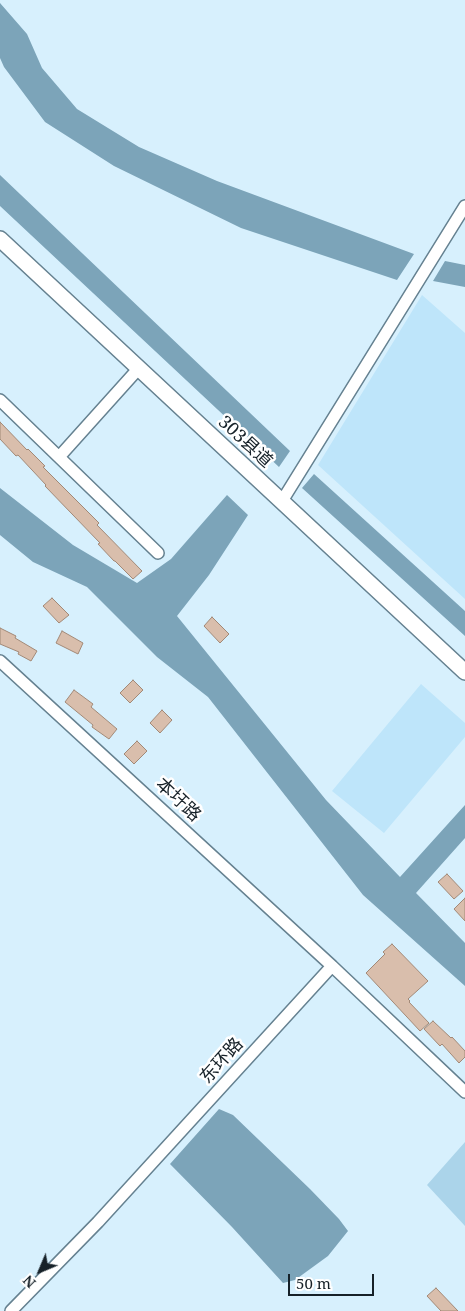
<!DOCTYPE html>
<meta charset="utf-8">
<style>
body{margin:0}
#map{position:relative;width:465px;height:1311px;overflow:hidden;background:#d7f0fd;font-family:"Noto Serif",serif}
canvas{display:block}
.north{position:absolute;left:15px;top:1246px;width:50px;height:50px;-webkit-text-stroke:4px #fff;paint-order:stroke;rotate:225deg;font-size:14px;font-weight:700;line-height:20px;text-align:center;color:#162128}
.north::after{content:'';display:block;margin:auto;width:18px;height:22px;background:#162128;clip-path:polygon(50% 0,100% 100%,50% 72%,0 100%)}
.scale{position:absolute;left:288px;top:1274px;width:86px;height:22px;box-sizing:border-box;border:2px solid #162128;border-top:0;padding-left:6px;font-size:15px;line-height:18px;white-space:nowrap;color:#162128;-webkit-text-stroke:4px #fff;paint-order:stroke}
</style>
<div id="map">
<canvas width="465" height="1311"></canvas>
<div class="north">N</div>
<div class="scale">50 m</div>
</div>
<script>
const ctx = document.querySelector('canvas').getContext('2d');
ctx.lineJoin = 'round';
function fillPath(path, color) { ctx.fillStyle = color; ctx.fill(path, 'evenodd'); }
const shape = rows => new Path2D(rows.map(r => 'M' + r).join(''));
function trace(path, color, width, dash) { ctx.strokeStyle = color; ctx.lineWidth = width; ctx.lineCap = dash ? 'butt' : 'round'; ctx.setLineDash(dash || []); ctx.stroke(path); }
function write(font, color, halo, rows, align = 'center') {
  ctx.font = font + ' "Noto Serif","Noto Sans SC",serif'; ctx.lineWidth = 5; ctx.setLineDash([]); ctx.textBaseline = 'middle'; ctx.strokeStyle = halo; ctx.fillStyle = color; for (const [text, x, y, turn = 0] of rows) {
    ctx.save(); ctx.translate(x, y); ctx.rotate((+turn || 0) * Math.PI / 180); ctx.textAlign = isNaN(turn) ? turn : align; if (halo) ctx.strokeText(text, 0, 0); ctx.fillText(text, 0, 0); ctx.restore();
  }
}
const built = shape([
 [422,295,465,333,465,599,318,465],
 [421,684,465,723,465,737,384,833,332,791]
]);
const green = shape([
 [465,1142,465,1226,427,1185]
]);
const water = shape([
 [0,3,27,34,42,68,77,109,139,147,217,181,414,254,397,280,241,228,114,166,45,122,4,67,0,58],
 [0,175,290,451,279,467,0,206],
 [445,261,465,265,465,287,433,281],
 [314,474,465,611,465,636,302,488],
 [0,488,73,545,137,583,171,559,227,495,248,515,209,575,177,616,326,800,400,877,465,805,465,838,416,893,465,943,465,986,363,895,208,697,157,657,87,587,33,562,0,535],
 [219,1109,233,1115,310,1189,339,1219,348,1231,328,1256,295,1280,283,1283,232,1227,170,1164]
]);
const building = shape([
 [0,422,27,450,28,449,45,466,43,467,99,523,97,525,142,571,133,579,115,561,114,561,98,544,100,543,45,486,46,485,18,455,16,456,0,439,0,422],
 [52,598,69,615,59,623,43,606,52,598],
 [212,617,229,634,220,643,204,626,212,617],
 [0,628,16,636,15,638,37,651,31,661,18,654,19,652,0,644,0,628],
 [62,631,83,643,78,654,56,643,62,631],
 [133,680,143,690,130,703,120,693,133,680],
 [74,690,93,704,91,707,117,729,109,739,92,727,93,725,65,702,74,690],
 [162,710,172,720,160,733,150,723,162,710],
 [137,741,147,751,134,764,124,754,137,741],
 [447,874,463,891,454,899,438,882,447,874],
 [465,898,465,921,454,909,465,898],
 [392,944,428,981,408,999,410,1001,409,1002,429,1023,420,1031,366,973,385,954,383,952,392,944],
 [433,1021,451,1038,452,1037,465,1051,465,1057,459,1063,442,1044,440,1046,424,1029,433,1021],
 [436,1288,458,1311,441,1311,427,1296,436,1288]
]);
const minor = shape([
 [0,400,158,553],
 [59,457,139,368],
 [282,501,465,206],
 [0,661,332,966],
 [11,1311,98,1222,332,966,465,1092]
]);
const major = shape([
 [0,239,465,672]
]);
const streetNames = [
 ["303县道",245,442,43],
 ["本圩路",178,800,43],
 ["东环路",222,1061,-48]
];
fillPath(built, '#bee5fa');
fillPath(green, '#abd4ea');
fillPath(water, '#7ca4b9');
fillPath(building, '#d9beac');
trace(building, '#a28977', 1);
trace(minor, '#658190', 14);
trace(major, '#658190', 18);
trace(minor, '#fff', 11);
trace(major, '#fff', 15);
write('18px', '#162128', '#fff', streetNames);
</script>
